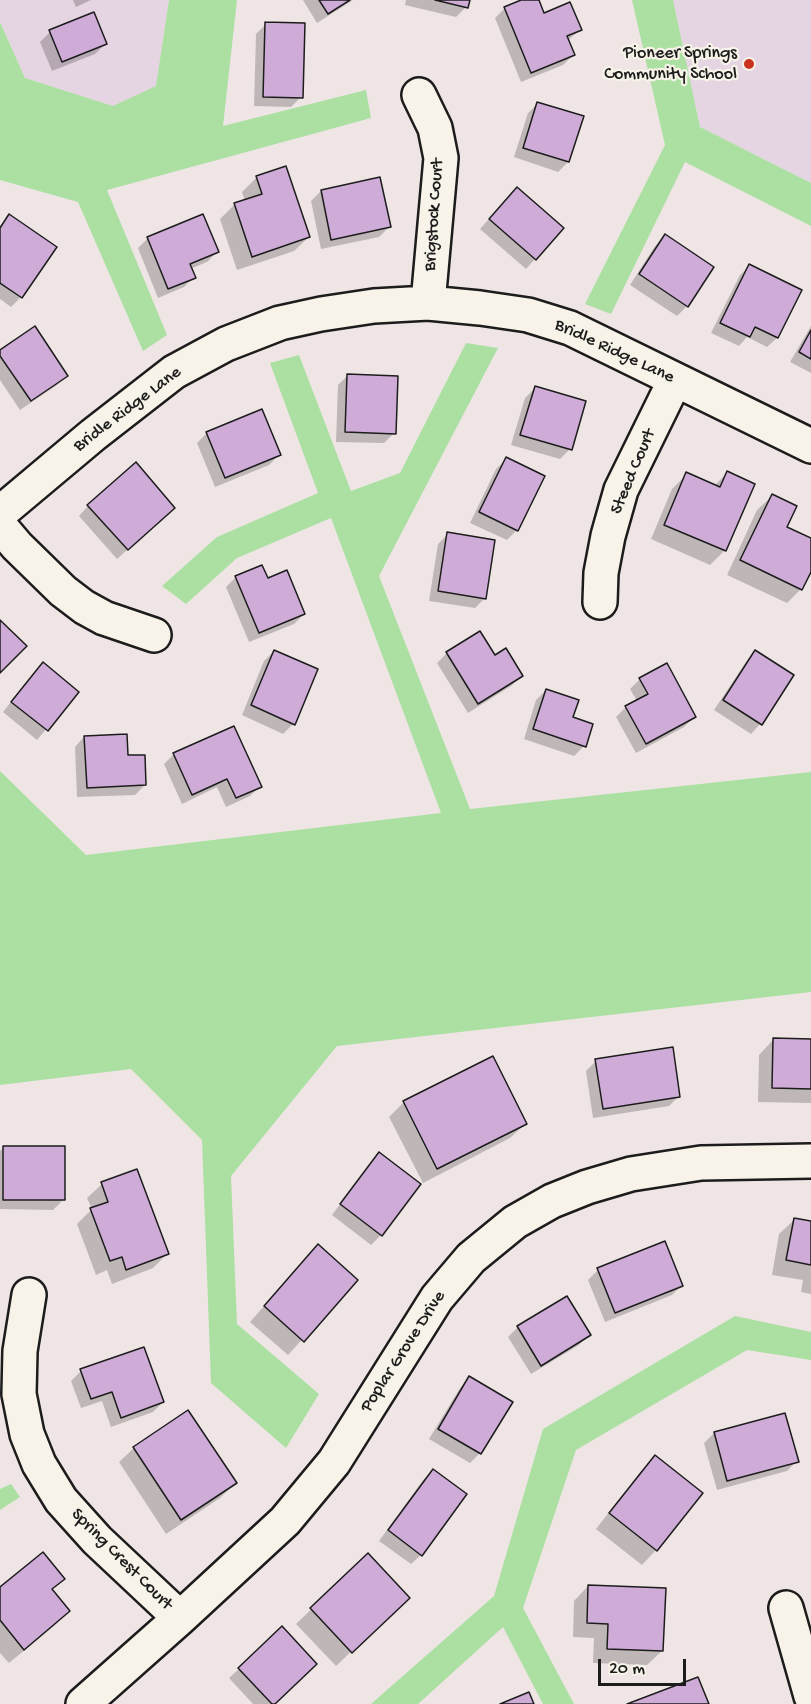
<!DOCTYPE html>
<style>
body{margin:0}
#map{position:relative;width:811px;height:1704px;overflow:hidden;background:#efe5e5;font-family:"Gochi Hand",sans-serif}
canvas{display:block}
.scale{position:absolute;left:598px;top:1659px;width:88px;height:27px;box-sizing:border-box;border:3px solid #1c1c1c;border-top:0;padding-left:8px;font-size:18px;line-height:21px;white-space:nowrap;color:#1c1c1c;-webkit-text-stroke:4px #f7f3e8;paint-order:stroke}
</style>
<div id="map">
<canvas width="811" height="1704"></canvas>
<div class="scale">20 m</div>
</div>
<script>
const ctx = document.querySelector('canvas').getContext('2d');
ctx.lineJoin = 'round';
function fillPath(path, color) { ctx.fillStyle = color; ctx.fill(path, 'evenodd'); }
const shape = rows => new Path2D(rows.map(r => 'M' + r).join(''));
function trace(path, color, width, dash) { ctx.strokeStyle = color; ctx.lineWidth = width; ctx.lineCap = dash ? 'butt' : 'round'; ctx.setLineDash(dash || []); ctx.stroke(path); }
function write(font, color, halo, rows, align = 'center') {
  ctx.font = font + ' "Gochi Hand",sans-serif'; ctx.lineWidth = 4.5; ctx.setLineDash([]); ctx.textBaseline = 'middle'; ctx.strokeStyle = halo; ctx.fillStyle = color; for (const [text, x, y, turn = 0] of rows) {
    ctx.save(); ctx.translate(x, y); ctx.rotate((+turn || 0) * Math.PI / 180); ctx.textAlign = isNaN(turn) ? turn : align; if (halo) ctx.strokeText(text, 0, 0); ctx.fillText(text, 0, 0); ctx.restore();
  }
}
const built = shape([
 [0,0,169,0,156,87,113,106,25,78,0,22],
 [673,0,811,0,811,183,700,127]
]);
const green = shape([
 [169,0,237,0,223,126,366,90,371,118,107,190,167,335,143,351,78,202,0,180,0,22,25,78,113,106,156,86],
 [632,0,673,0,700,127,811,183,811,226,685,162,611,314,585,304,665,145],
 [466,343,498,348,379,576,470,809,811,772,811,992,337,1046,231,1176,237,1324,319,1394,286,1448,211,1383,202,1140,131,1069,0,1085,0,771,86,855,441,813,331,518,237,558,186,604,162,586,217,537,318,493,270,363,299,355,351,491,400,473],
 [735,1316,811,1332,811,1360,747,1350,576,1450,523,1608,574,1704,543,1704,503,1627,418,1704,371,1704,494,1596,543,1429],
 [11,1484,20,1497,0,1510,0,1489]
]);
const shadow = shape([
 [73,0,91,0,76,7],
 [303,0,353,0,317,23],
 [406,0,468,0,466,7,456,17,405,5],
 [525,0,537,0,543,15,580,30,567,41,573,55,563,65,521,82,495,18,505,8],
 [93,14,105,44,95,54,52,71,40,42,50,32],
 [266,24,301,97,291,107,254,106,256,34],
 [538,103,568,162,558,172,514,157,528,113],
 [257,177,309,237,294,251,237,270,220,219,235,204,245,201,242,192],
 [321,191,389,227,379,237,321,249,311,201],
 [507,199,535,259,526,269,480,229],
 [10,216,21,297,11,307,0,299,0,226],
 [665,236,687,306,677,316,630,285,655,246],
 [148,238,217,252,207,262,190,269,194,277,184,287,158,298,138,248],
 [750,265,800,291,777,338,767,347,747,337,739,346,711,333,740,275],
 [811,326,811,373,790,362],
 [0,352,66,376,57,385,20,410,0,380],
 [348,375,394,433,384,443,336,442,338,385],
 [535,388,570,449,560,459,511,445,525,398],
 [207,433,279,455,269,465,215,487,197,443],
 [506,459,517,530,507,540,470,523,496,469],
 [727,473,725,550,710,565,651,539,672,489,687,474,714,486],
 [772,496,785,527,811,540,811,568,801,589,787,603,727,575,757,510],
 [88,506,164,517,117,559,79,516],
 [448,534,485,598,475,608,429,601,438,544],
 [236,577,267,580,304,614,294,624,249,642,226,587],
 [274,651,293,724,283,734,242,715,264,661],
 [755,652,792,676,760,724,751,734,714,710,746,662],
 [447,653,494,657,521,676,511,686,468,713,437,663],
 [33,674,77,692,37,740,3,712],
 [640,679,694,717,684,727,636,753,616,717,626,707,637,701,630,689],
 [546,690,572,718,584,746,574,756,524,739,536,700],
 [84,737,126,757,145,785,135,795,77,797,75,747],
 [174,754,260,786,250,796,226,807,217,787,182,804,164,764],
 [773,1040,811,1041,811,1103,758,1102,759,1055],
 [596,1061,679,1096,669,1106,593,1118,586,1071],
 [404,1102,525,1124,510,1138,423,1183,389,1117],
 [4,1147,63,1200,53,1210,0,1209,0,1151],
 [380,1154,419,1184,381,1235,371,1245,332,1215,370,1164],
 [102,1184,167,1254,153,1268,112,1284,107,1270,96,1275,77,1224,92,1209,87,1198],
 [794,1220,811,1223,811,1294,801,1292,803,1280,772,1275,779,1234],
 [304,1261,356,1280,288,1355,250,1322],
 [598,1270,682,1285,672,1295,605,1322,588,1280],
 [518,1327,589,1335,579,1345,531,1374,508,1337],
 [81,1371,163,1402,153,1412,111,1427,102,1401,81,1408,71,1381],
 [469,1378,511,1402,480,1453,470,1463,429,1439,460,1388],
 [714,1433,797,1461,787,1471,717,1490,704,1443],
 [134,1448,235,1483,220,1498,166,1534,119,1462],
 [655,1457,656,1550,642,1565,596,1529,641,1471],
 [433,1471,421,1555,411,1564,379,1541,423,1480],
 [368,1555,393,1612,336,1666,296,1624],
 [63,1579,51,1590,68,1611,54,1626,9,1663,0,1653,0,1589],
 [588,1586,662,1651,647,1665,593,1663,594,1638,573,1637,574,1601],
 [239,1669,273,1704,253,1704,229,1678]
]);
const building = shape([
 [319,0,350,0,328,14,319,0],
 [435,0,470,0,468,8,435,0],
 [521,0,539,0,544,13,570,2,582,30,567,36,575,55,531,73,504,7,521,0],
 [94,12,107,44,62,62,49,30,94,12],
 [265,22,305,23,303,98,263,97,265,22],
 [537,102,584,116,569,162,523,148,537,102],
 [286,166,310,237,252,257,234,203,262,194,256,176,286,166],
 [380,177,391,227,331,240,321,190,380,177],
 [517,187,564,228,536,260,489,219,517,187],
 [9,214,57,247,22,298,0,283,0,228,9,214],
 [203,214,219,252,190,264,196,278,168,289,147,237,203,214],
 [665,234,714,267,688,307,639,274,665,234],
 [749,264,802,290,778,338,755,327,750,337,720,323,749,264],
 [35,326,68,376,31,401,0,356,0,350,35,326],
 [811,330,811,359,799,352,811,330],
 [347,374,398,376,396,434,345,432,347,374],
 [535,386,586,401,572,450,520,435,535,386],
 [262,409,281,455,225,478,206,432,262,409],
 [506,457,545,476,518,531,479,512,506,457],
 [136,462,175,508,128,550,87,505,136,462],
 [727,471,755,484,726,551,664,525,686,472,720,487,727,471],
 [772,494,797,506,787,527,811,538,811,572,802,590,740,560,772,494],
 [447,532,495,540,486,599,438,591,447,532],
 [262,565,268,578,287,570,305,614,259,633,235,576,262,565],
 [0,620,27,646,0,673,0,620],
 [480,631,495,655,506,648,523,676,478,704,446,652,480,631],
 [274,650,318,669,295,725,251,705,274,650],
 [755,650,794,675,762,725,723,700,755,650],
 [43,662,79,692,48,731,11,702,43,662],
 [667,663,696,717,646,744,625,706,648,694,639,678,667,663],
 [546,689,579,700,573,717,593,724,586,747,533,729,546,689],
 [234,726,262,787,236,798,227,779,192,795,173,753,234,726],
 [127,734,128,755,145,755,146,785,87,788,84,736,127,734],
 [773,1038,811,1039,811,1089,772,1088,773,1038],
 [673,1047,680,1097,603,1109,595,1059,673,1047],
 [493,1056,527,1124,437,1169,403,1101,493,1056],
 [3,1146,65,1146,65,1200,3,1200,3,1146],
 [379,1152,421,1184,382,1236,340,1204,379,1152],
 [137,1169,169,1254,126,1270,122,1257,110,1261,90,1208,108,1202,101,1182,137,1169],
 [794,1218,811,1221,811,1265,786,1260,794,1218],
 [665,1241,683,1286,615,1313,597,1268,665,1241],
 [318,1244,358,1280,304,1342,264,1306,318,1244],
 [567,1296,591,1335,541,1366,517,1326,567,1296],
 [144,1347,164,1402,121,1418,112,1392,91,1399,80,1369,144,1347],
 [469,1376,513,1402,481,1454,438,1429,469,1376],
 [188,1410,237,1483,181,1520,133,1447,188,1410],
 [785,1413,799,1462,727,1481,714,1432,785,1413],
 [655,1455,703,1493,657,1551,609,1513,655,1455],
 [433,1469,467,1494,422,1556,388,1530,433,1469],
 [43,1552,65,1579,52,1589,70,1611,24,1650,0,1620,0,1587,43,1552],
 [368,1553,410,1598,352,1653,310,1608,368,1553],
 [588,1585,666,1588,663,1651,607,1649,608,1624,587,1623,588,1585],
 [282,1626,317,1664,275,1704,272,1704,238,1668,282,1626],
 [698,1677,709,1704,627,1704,698,1677],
 [529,1692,534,1704,500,1704,529,1692]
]);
const minor = shape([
 [419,95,435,128,441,158,428,303],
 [0,513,93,435,174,372,226,344,280,323,321,314,374,306,428,303,480,308,528,315,570,328,811,446],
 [0,526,17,546,63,591,84,607,104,618,154,635],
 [600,602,601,573,608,536,621,490,675,380],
 [29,1295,20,1351,19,1394,27,1434,39,1464,61,1500,97,1540,180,1618],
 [786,1608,811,1696],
 [83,1704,180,1618,285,1521,334,1462,437,1298,471,1258,515,1222,552,1201,587,1187,631,1174,701,1163,811,1161]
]);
const markers = [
 [749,64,6,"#c8321e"]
];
const poiNames = [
 ["Pioneer Springs",737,54],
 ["Community School",737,75]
];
const streetNames = [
 ["Brigstock Court",435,215,-86],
 ["Bridle Ridge Lane",614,352,25],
 ["Bridle Ridge Lane",128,410,-37],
 ["Steed Court",634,472,-67],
 ["Poplar Grove Drive",404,1352,-57],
 ["Spring Crest Court",121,1560,45]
];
fillPath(built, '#e5d4e1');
fillPath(green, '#abe0a2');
fillPath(shadow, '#0003');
fillPath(building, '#ceacd7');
trace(building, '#1c1c1c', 1.5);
trace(minor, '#1c1c1c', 38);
trace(minor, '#f7f3e8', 33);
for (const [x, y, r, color] of markers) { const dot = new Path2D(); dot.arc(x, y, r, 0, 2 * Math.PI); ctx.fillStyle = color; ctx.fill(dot); trace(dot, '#f7f3e8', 2); }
write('18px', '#1c1c1c', '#f7f3e8', poiNames, 'right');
write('18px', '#1c1c1c', '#f7f3e8', streetNames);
</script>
